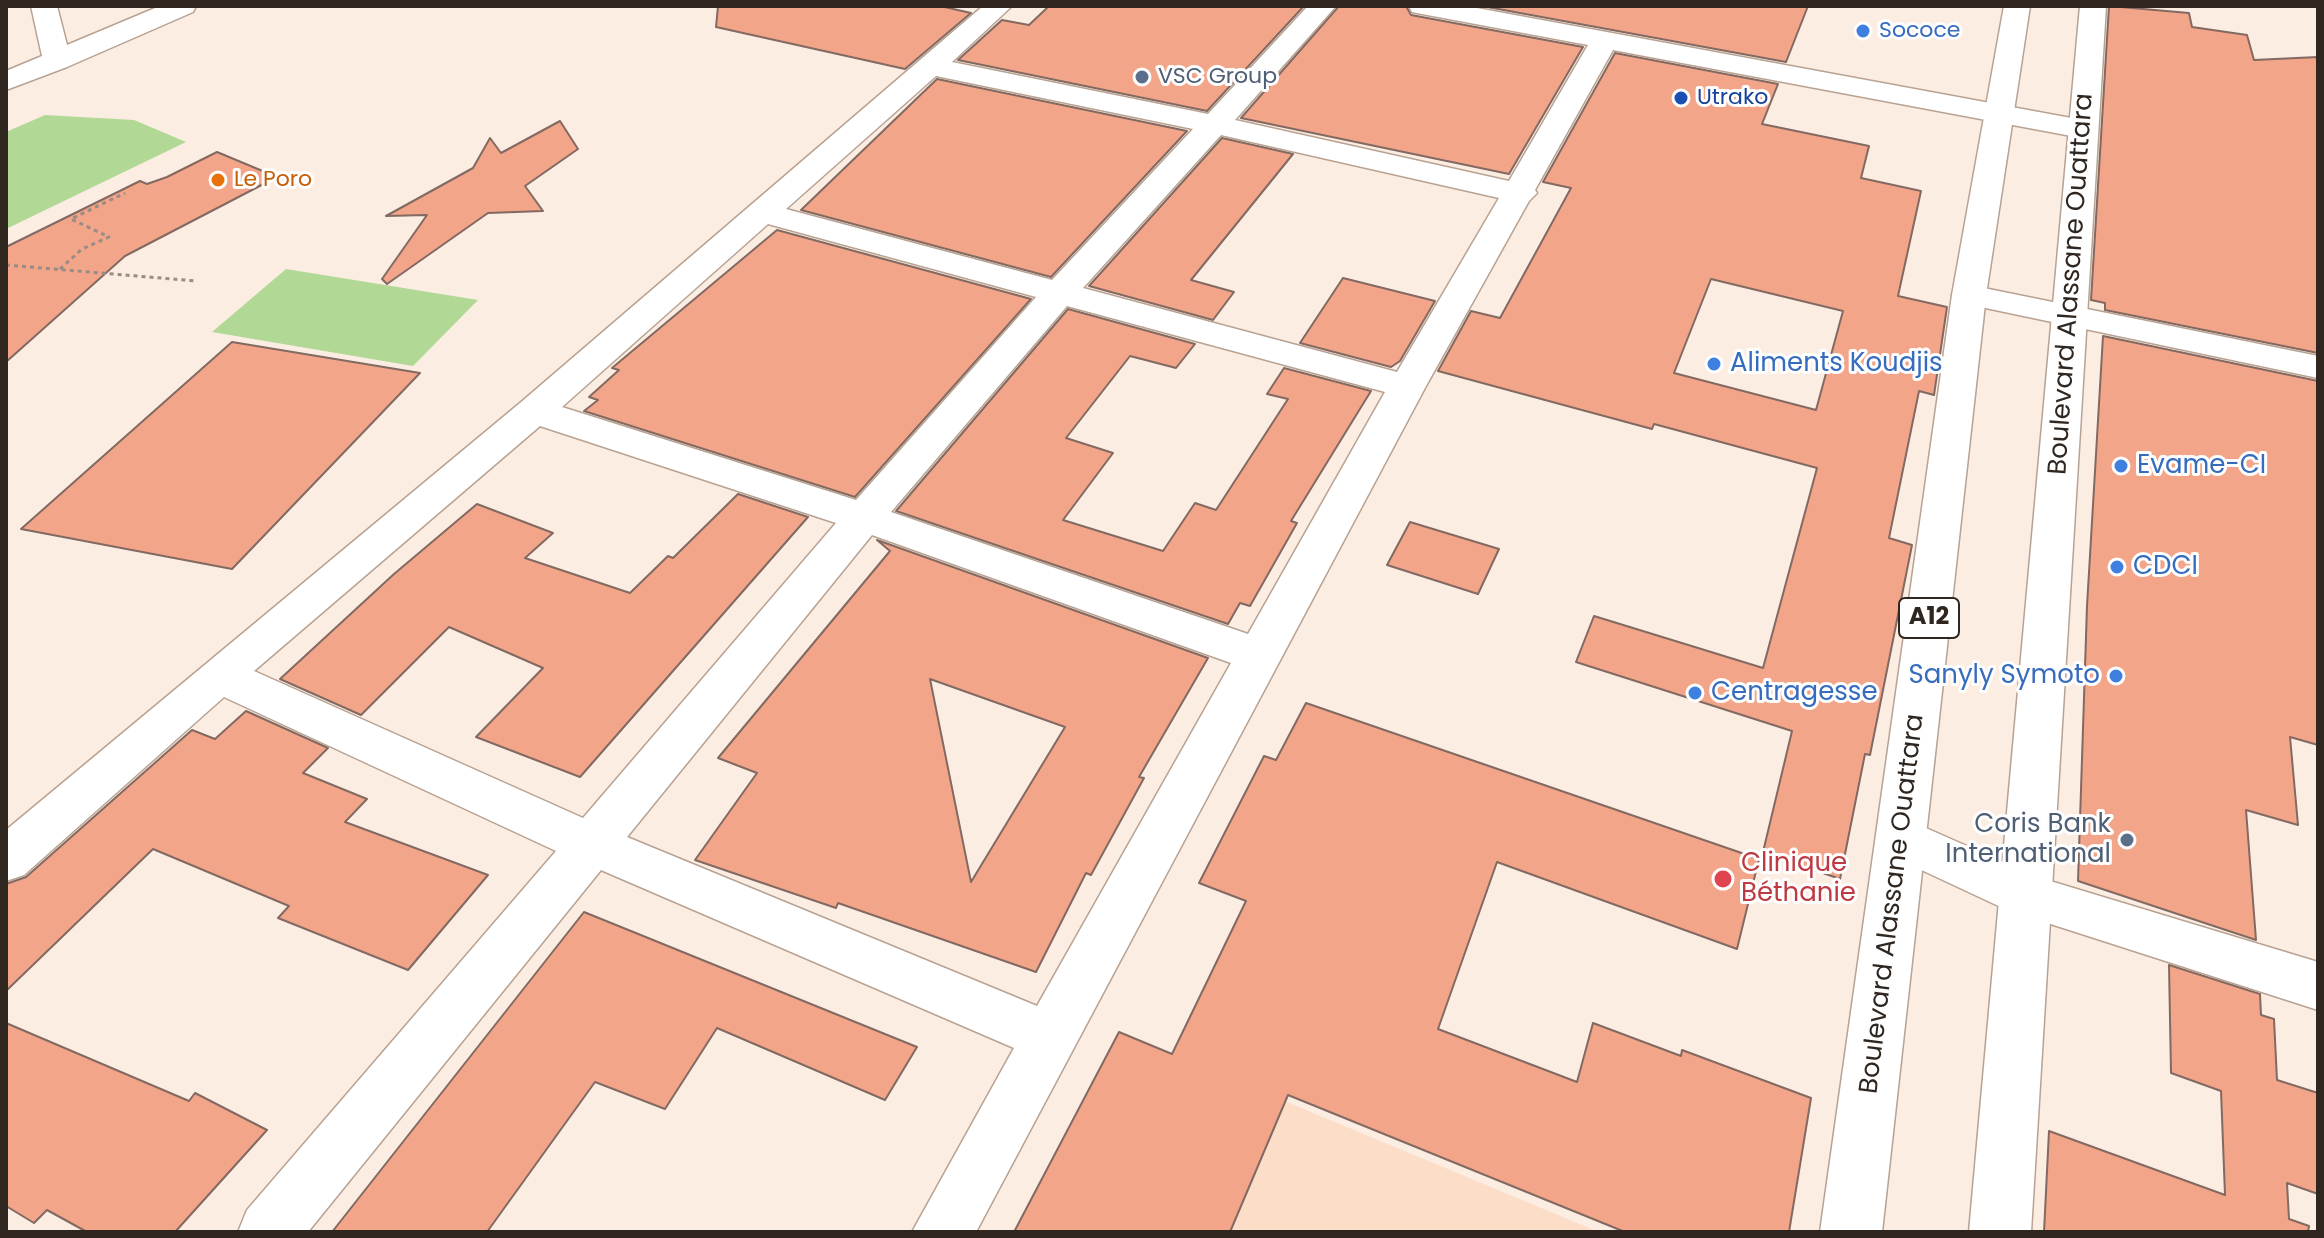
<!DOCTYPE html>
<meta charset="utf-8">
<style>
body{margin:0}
#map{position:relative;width:2324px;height:1238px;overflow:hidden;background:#fcede3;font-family:Poppins,sans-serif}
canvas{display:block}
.frame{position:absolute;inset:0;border:8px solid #2f2620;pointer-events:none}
</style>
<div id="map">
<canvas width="2324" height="1238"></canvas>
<div class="frame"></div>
</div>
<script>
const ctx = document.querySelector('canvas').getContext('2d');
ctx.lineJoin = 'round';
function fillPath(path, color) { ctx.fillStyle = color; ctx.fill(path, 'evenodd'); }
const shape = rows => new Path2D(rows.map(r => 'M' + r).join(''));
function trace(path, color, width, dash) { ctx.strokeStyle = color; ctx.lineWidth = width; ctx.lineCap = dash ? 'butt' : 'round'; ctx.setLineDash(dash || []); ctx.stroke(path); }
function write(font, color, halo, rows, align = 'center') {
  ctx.font = font + ' Poppins,sans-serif'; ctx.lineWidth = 6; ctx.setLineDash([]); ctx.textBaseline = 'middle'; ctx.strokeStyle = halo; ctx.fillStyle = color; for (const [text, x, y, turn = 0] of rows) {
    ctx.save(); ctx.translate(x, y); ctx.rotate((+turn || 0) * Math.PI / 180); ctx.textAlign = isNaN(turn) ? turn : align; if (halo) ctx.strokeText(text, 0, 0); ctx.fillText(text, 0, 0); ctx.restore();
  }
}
const built = shape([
 [1119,1032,1599,1232,1014,1232]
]);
const green = shape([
 [45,115,134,120,186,142,6,229,6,132],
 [286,269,478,300,413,366,212,332]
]);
const building = shape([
 [718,6,940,6,971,13,905,69,716,27,718,6],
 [1049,6,1304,6,1207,111,958,60,1002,20,1029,25,1049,6],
 [1339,6,1406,6,1411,15,1583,47,1509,174,1241,118,1339,6],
 [1482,6,1808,6,1786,62,1482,6],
 [2109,6,2189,13,2192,27,2247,35,2254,60,2318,57,2318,353,2105,310,2105,303,2091,300,2109,6],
 [1615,53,1778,84,1762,124,1869,146,1861,178,1921,191,1898,296,1947,307,1934,395,1919,391,1889,538,1912,545,1870,755,1865,754,1840,879,1763,852,1792,731,1576,662,1594,616,1763,668,1817,468,1654,424,1652,429,1438,371,1471,311,1500,318,1571,188,1543,182,1615,53],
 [1711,279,1843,311,1816,410,1674,373,1711,279],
 [937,79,1187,131,1051,277,801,210,937,79],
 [560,121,578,149,525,186,543,211,488,213,387,284,382,279,427,215,386,216,473,168,490,138,501,153,560,121],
 [1222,138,1293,154,1191,280,1234,292,1213,320,1089,286,1222,138],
 [217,152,277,177,125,256,6,362,6,247,140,181,147,184,167,177,217,152],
 [777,230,1031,299,855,497,584,411,598,400,589,397,619,370,612,368,777,230],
 [1343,278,1435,301,1400,361,1391,367,1300,343,1343,278],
 [1068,309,1195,344,1176,368,1130,356,1066,438,1113,453,1063,520,1163,551,1195,503,1216,510,1288,399,1267,394,1284,368,1371,391,1291,521,1297,523,1250,606,1240,603,1228,624,896,511,1068,309],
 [2103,336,2318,381,2318,745,2290,737,2298,825,2246,810,2256,940,2078,881,2087,606,2103,336],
 [232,342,420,373,232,569,21,529,232,342],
 [738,494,808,517,580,777,476,737,543,668,449,627,361,715,280,679,394,574,477,504,553,533,525,558,630,593,668,556,673,558,738,494],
 [1410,522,1499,549,1478,594,1387,565,1410,522],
 [877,540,1208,658,1139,777,1144,778,1091,875,1086,873,1036,972,838,903,836,908,695,860,757,773,718,758,890,551,877,540],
 [930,679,1065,727,971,882,930,679],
 [1306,703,1759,859,1737,949,1497,862,1438,1029,1577,1082,1593,1023,1681,1056,1682,1050,1811,1098,1789,1232,1625,1232,1288,1095,1230,1232,1014,1232,1119,1032,1172,1054,1246,901,1199,883,1264,756,1276,760,1306,703],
 [246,711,328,748,303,773,367,799,345,822,488,875,408,970,278,918,289,906,153,849,6,991,6,884,26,877,192,730,215,739,246,711],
 [584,912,917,1047,885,1100,717,1028,665,1109,595,1082,487,1232,332,1232,584,912],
 [2169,965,2260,994,2261,1015,2274,1019,2277,1080,2318,1093,2318,1194,2287,1183,2289,1219,2309,1226,2308,1232,2044,1232,2049,1131,2225,1195,2221,1091,2171,1073,2169,965],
 [6,1023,189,1101,195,1093,267,1130,175,1232,87,1232,47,1210,34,1223,6,1206,6,1023]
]);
const path = shape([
 [6,265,196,281],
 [60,269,82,249,109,237,71,219,125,193]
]);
const minor = shape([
 [31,6,57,6,67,45,160,6,196,6,193,12,67,67,6,90,6,71,42,56,31,6],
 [983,6,1012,6,952,62,1208,114,1308,6,1336,6,1235,120,1509,181,1588,45,1422,14,1412,12,1409,6,1466,6,2082,120,2093,123,2097,129,2093,135,2082,138,1613,50,1535,190,1537,193,1529,201,1426,386,976,1232,912,1232,1014,1048,601,870,308,1232,238,1232,247,1210,556,851,224,697,24,875,6,881,6,830,520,403,983,6],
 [936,76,1193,129,1052,280,786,209,936,76],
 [1221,135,1499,198,1397,372,1083,288,1221,135],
 [768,224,1036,297,856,500,562,407,768,224],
 [1067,306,1385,392,1248,634,891,512,1067,306],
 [540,426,836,523,583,818,254,671,540,426],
 [872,535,1231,663,1037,1006,627,837,872,535],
 [1969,285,2318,356,2318,378,1957,302,1952,295,1957,288,1969,285],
 [1901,817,2037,877,2318,962,2318,1010,2007,910,1883,852,1876,838,1883,824,1901,817]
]);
const primary = shape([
 [2004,6,2030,6,1986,295,1882,1232,1820,1232,1952,295,2004,6],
 [2080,6,2106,6,2031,1232,1969,1232,2080,6]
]);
const markers = [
 [1863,31,8,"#3f7fe0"],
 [1142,77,8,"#5c6f8a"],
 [1681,98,8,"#1a4fb4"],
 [218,180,8,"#e8710a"],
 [1714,364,8,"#3f7fe0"],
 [2121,466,8,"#3f7fe0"],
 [2117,567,8,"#3f7fe0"],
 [2116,676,8,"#3f7fe0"],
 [1695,693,8,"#3f7fe0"],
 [2127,840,8,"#5c6f8a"],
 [1723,879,10,"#e0444e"]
];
const farShopnames = [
 ["Sococe",1879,31]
];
const farServicenames = [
 ["VSC Group",1158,77]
];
const farTransitnames = [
 ["Utrako",1697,98]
];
const farFoodnames = [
 ["Le Poro",234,180]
];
const shields = [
 [1929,618,60]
];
const shieldNames = [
 ["A12",1929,618]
];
const streetNames = [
 ["Boulevard Alassane Ouattara",2072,284,-86],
 ["Boulevard Alassane Ouattara",1893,904,-83]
];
const shopNames = [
 ["Aliments Koudjis",1730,364],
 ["Evame-CI",2137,466],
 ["CDCI",2133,567],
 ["Sanyly Symoto",2100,676,"right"],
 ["Centragesse",1711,693]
];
const serviceNames = [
 ["Coris Bank",2111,825],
 ["International",2111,855]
];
const healthNames = [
 ["Clinique",1741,864],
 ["Béthanie",1741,894]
];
fillPath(built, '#fcdec8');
fillPath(green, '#b1d895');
fillPath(building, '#f3a589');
trace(building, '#826961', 2);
trace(minor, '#b8a292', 3);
trace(primary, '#b8a292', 3);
trace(path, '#988c84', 3, [4, 4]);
fillPath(minor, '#fff');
fillPath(primary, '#fff');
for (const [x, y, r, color] of markers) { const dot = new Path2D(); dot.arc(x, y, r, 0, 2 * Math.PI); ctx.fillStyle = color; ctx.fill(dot); trace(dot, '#fefefe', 3); }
write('22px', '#366cbe', '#fefefe', farShopnames, 'left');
write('22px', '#4e5e75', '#fefefe', farServicenames, 'left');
write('22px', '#164399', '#fefefe', farTransitnames, 'left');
write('22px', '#c56008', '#fefefe', farFoodnames, 'left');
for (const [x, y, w] of shields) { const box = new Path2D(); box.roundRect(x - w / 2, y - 20, w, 40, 6); ctx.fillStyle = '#fefefe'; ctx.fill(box); trace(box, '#2f2620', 2); }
write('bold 24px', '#2f2620', null, shieldNames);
write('26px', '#2f2620', '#fefefe', streetNames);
write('26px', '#366cbe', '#fefefe', shopNames, 'left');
write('26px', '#4e5e75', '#fefefe', serviceNames, 'right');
write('26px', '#be3a42', '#fefefe', healthNames, 'left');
</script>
